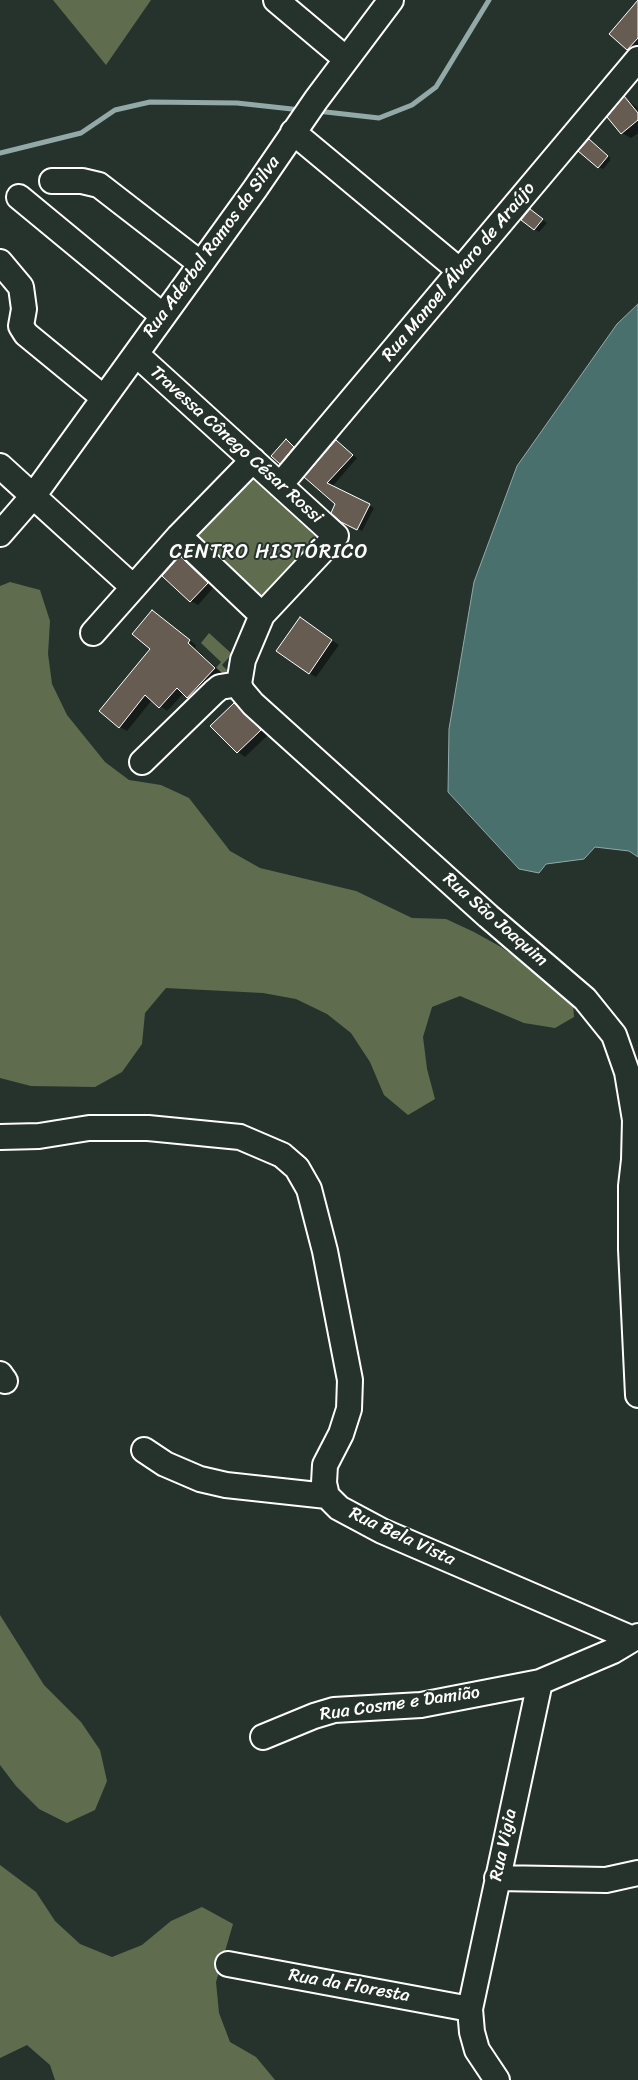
<!DOCTYPE html>
<meta charset="utf-8">
<style>
body{margin:0}
canvas{display:block;background:#26332d}
</style>
<canvas width="638" height="2080"></canvas>
<script>
const ctx = document.querySelector('canvas').getContext('2d');
ctx.lineJoin = 'round';
function fillPath(path, color) { ctx.fillStyle = color; ctx.fill(path, 'evenodd'); }
const shape = rows => new Path2D(rows.map(r => 'M' + r).join(''));
function trace(path, color, width, dash) { ctx.strokeStyle = color; ctx.lineWidth = width; ctx.lineCap = dash ? 'butt' : 'round'; ctx.setLineDash(dash || []); ctx.stroke(path); }
function write(font, color, halo, rows, align = 'center') {
  ctx.font = font + ' Sriracha,sans-serif'; ctx.lineWidth = 4; ctx.setLineDash([]); ctx.textBaseline = 'middle'; ctx.strokeStyle = halo; ctx.fillStyle = color; for (const [text, x, y, turn = 0] of rows) {
    ctx.save(); ctx.translate(x, y); ctx.rotate((+turn || 0) * Math.PI / 180); ctx.textAlign = isNaN(turn) ? turn : align; if (halo) ctx.strokeText(text, 0, 0); ctx.fillText(text, 0, 0); ctx.restore();
  }
}
const green = shape([
 [53,0,151,0,106,65],
 [255,468,323,533,261,602,191,535],
 [10,582,40,590,50,621,48,654,52,684,67,715,105,762,129,780,161,785,189,798,230,851,260,868,356,891,412,918,446,919,474,932,501,947,551,982,573,1004,574,1017,555,1028,524,1023,460,996,432,1007,423,1037,427,1069,435,1099,408,1115,384,1095,370,1062,351,1033,327,1014,296,999,263,993,166,988,145,1013,142,1044,122,1072,95,1087,31,1086,0,1078,0,586],
 [209,633,232,654,222,665,228,671,224,675,216,668,221,662,201,643],
 [0,1615,44,1685,81,1722,100,1750,107,1781,95,1810,67,1823,39,1809,16,1786,0,1765],
 [0,1865,36,1892,55,1921,80,1944,112,1957,142,1945,171,1921,202,1907,233,1924,216,1982,219,2013,230,2042,256,2057,275,2080,55,2080,50,2065,27,2045,0,2058]
]);
const water = shape([
 [638,304,638,857,629,851,595,847,584,859,546,864,539,873,519,869,448,792,449,729,474,582,517,466,617,324,638,304]
]);
const shadow = shape([
 [638,2,638,45,632,51,628,49],
 [625,98,638,108,638,133,631,138,622,133],
 [593,143,610,157,610,161,603,169,598,167],
 [535,213,547,223,539,232,534,229],
 [286,441,298,450,285,465,281,462],
 [336,442,357,458,332,487,374,508,362,531,348,524,337,504,306,477],
 [180,557,214,587,198,605,191,601],
 [152,611,196,645,195,648,222,673,196,701,184,693,167,711,152,700,127,731,120,727,152,649],
 [307,623,339,645,316,677,309,673],
 [234,705,268,735,245,757,238,752,212,726]
]);
const stream = shape([
 [317,111,379,118,412,105,436,87,489,0],
 [0,153,81,133,115,110,150,102,237,103,301,110]
]);
const building = shape([
 [638,0,638,38,627,50,609,34,638,0],
 [624,96,638,113,638,120,621,134,607,117,624,96],
 [589,139,608,156,598,168,578,151,589,139],
 [530,209,543,219,534,230,521,220,530,209],
 [286,439,294,447,280,464,271,456,286,439],
 [336,440,353,455,327,483,370,504,357,530,341,522,331,513,335,504,304,477,336,440],
 [180,556,208,583,190,602,162,576,180,556],
 [152,610,190,640,188,643,215,668,187,698,177,688,159,708,145,695,119,728,99,711,150,649,132,634,152,610],
 [300,617,332,640,309,674,276,651,300,617],
 [234,703,261,730,237,753,210,726,234,703]
]);
const minor = shape([
 [276,0,346,59],
 [293,132,460,271],
 [52,181,82,181,99,185,201,264],
 [19,197,163,316],
 [0,262,21,287,24,309,21,326,26,334,104,398],
 [136,354,336,536,262,615,243,660,239,684,242,691,253,704,488,916,585,999,614,1035,627,1072,635,1120,634,1160,631,1186,631,1249,638,1395],
 [0,466,133,587],
 [280,485,638,59],
 [0,534,34,495,255,189,316,100,391,0],
 [179,536,262,615],
 [93,633,179,536,253,460],
 [142,762,214,692,220,687,239,684],
 [0,1137,39,1136,89,1128,148,1128,240,1137,282,1155,297,1168,309,1189,325,1251,350,1380,349,1409,341,1434,325,1465,324,1483,327,1496,339,1508,382,1531,633,1639],
 [0,1374,5,1381],
 [144,1450,165,1464,200,1479,226,1485,327,1496],
 [263,1737,314,1716,334,1710,421,1705,540,1682,613,1651,638,1636],
 [497,1878,606,1880,638,1873],
 [228,1964,470,2009],
 [497,2080,477,2050,472,2032,470,2009,540,1682]
]);
const streetNames = [
 ["Rua Aderbal Ramos da Silva",212,247,-54],
 ["Rua Manoel Álvaro de Araújo",459,272,-50],
 ["Travessa Cônego César Rossi",236,445,42],
 ["Rua São Joaquim",495,920,41],
 ["Rua Bela Vista",402,1537,25],
 ["Rua Cosme e Damião",400,1704,-8],
 ["Rua Vigia",504,1845,-78],
 ["Rua da Floresta",349,1986,10]
];
const quarterNames = [
 ["CENTRO HISTÓRICO",269,553]
];
fillPath(green, '#5f6d4e');
fillPath(water, '#4a706e');
trace(water, '#92a9a8', 1);
fillPath(shadow, '#0007');
trace(stream, '#92a9a8', 5);
fillPath(building, '#665c51');
trace(building, '#fff', 1);
trace(minor, '#fff', 28);
trace(minor, '#26332d', 24);
write('18px', '#fff', '#26332d', streetNames);
ctx.letterSpacing = '1px';
write('20px', '#fff', '#26332d', quarterNames);
ctx.letterSpacing = '0px';
</script>
